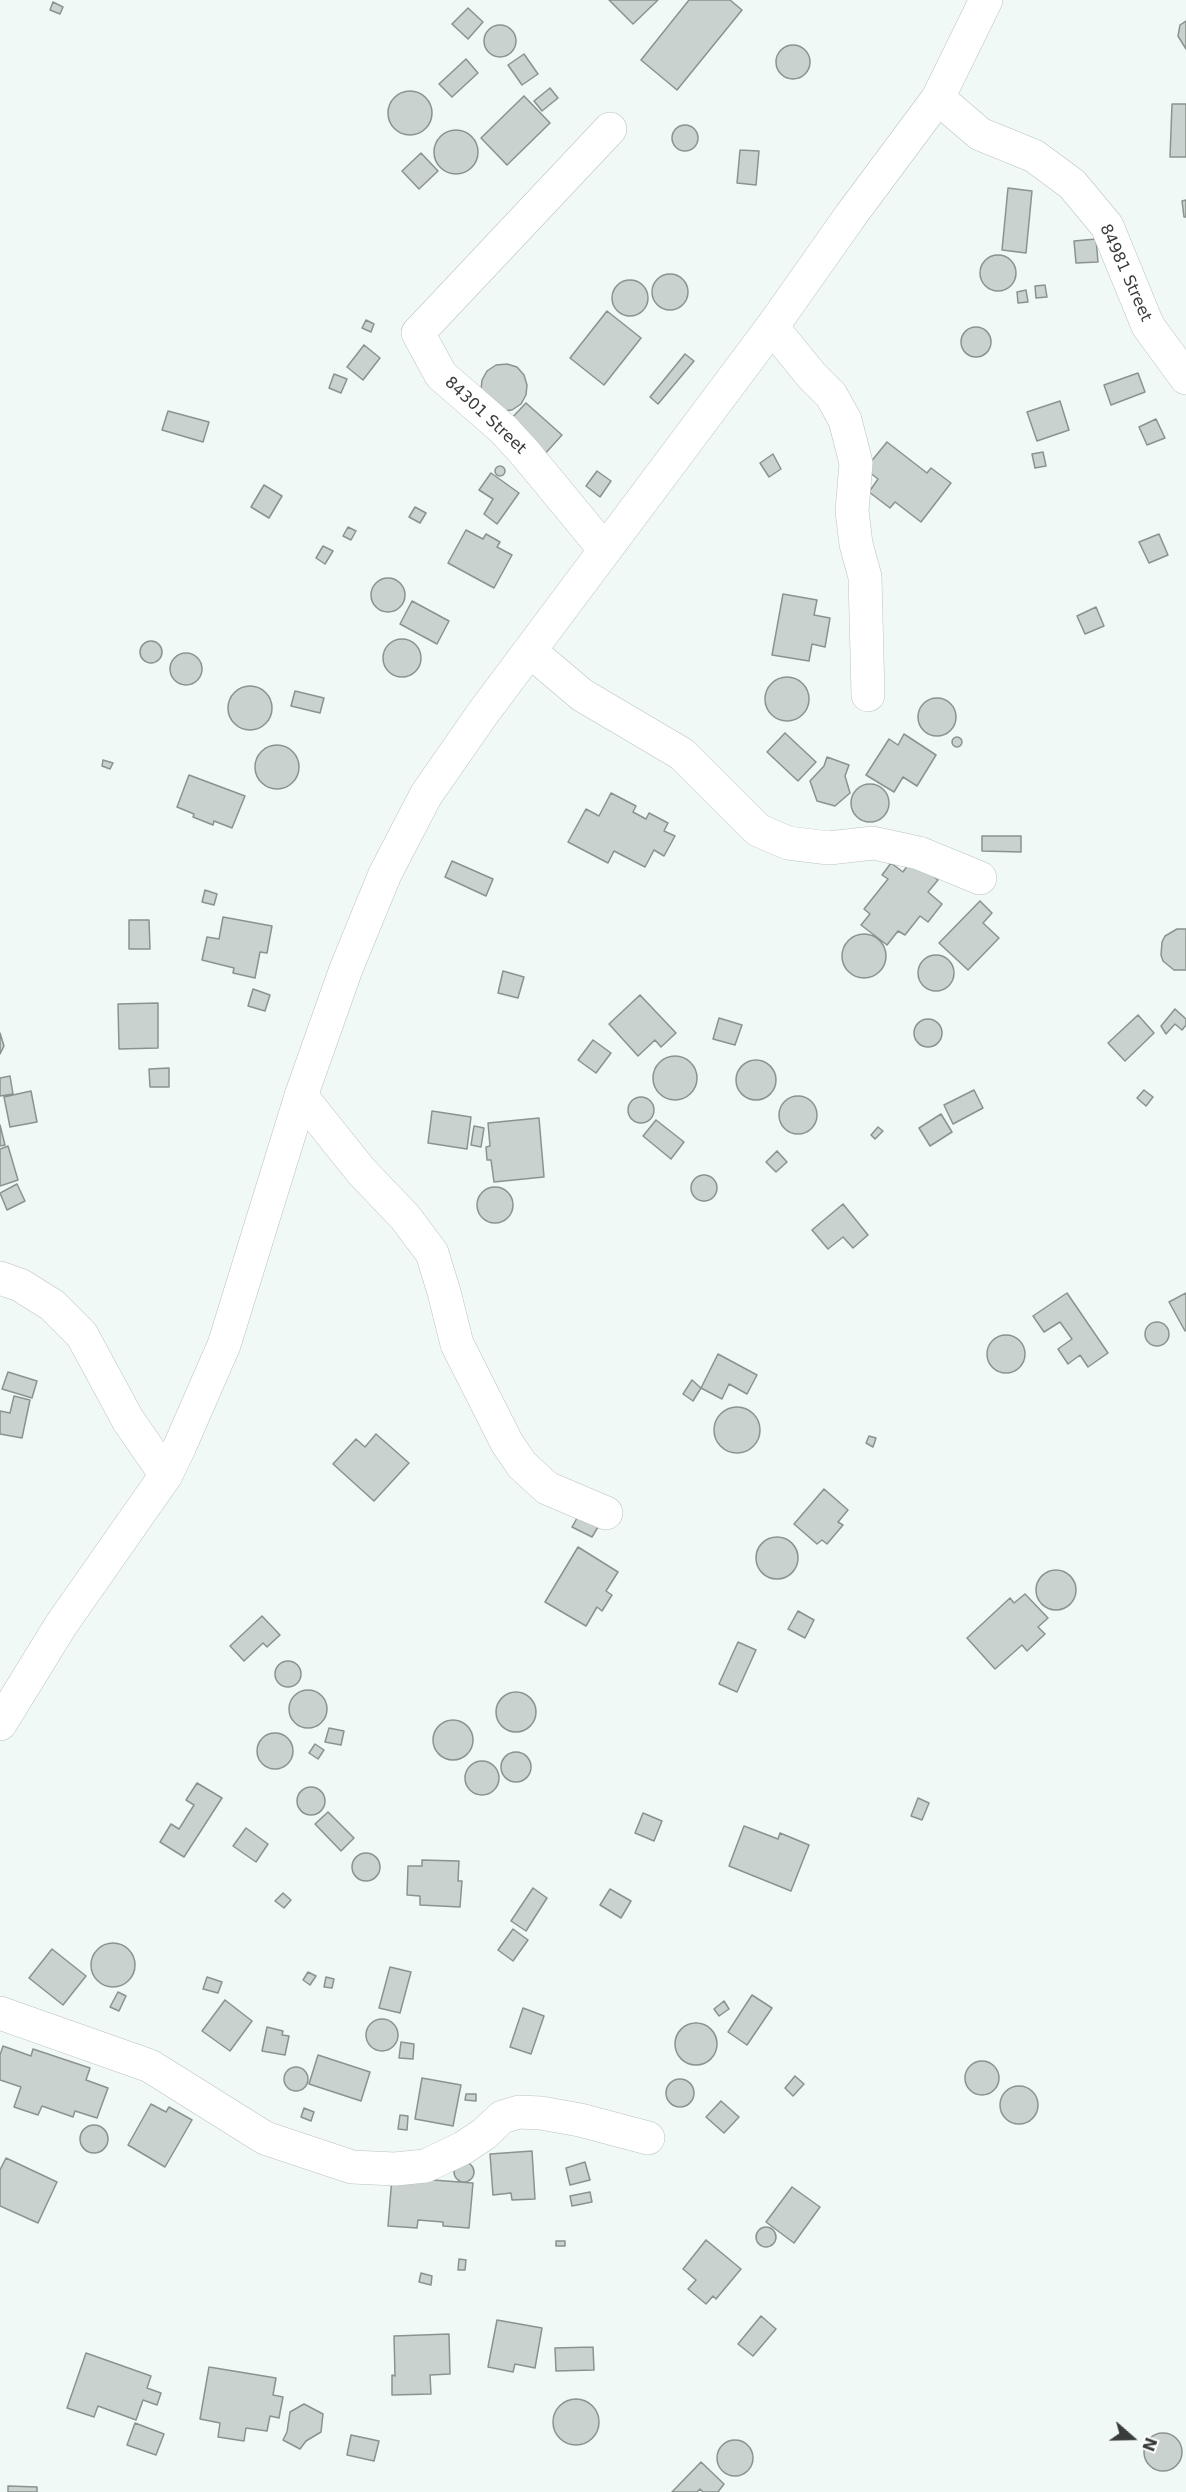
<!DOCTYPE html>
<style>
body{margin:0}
#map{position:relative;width:1186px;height:2492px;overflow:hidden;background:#f0f9f5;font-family:"DejaVu Sans",sans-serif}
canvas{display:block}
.north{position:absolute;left:1102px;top:2408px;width:60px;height:60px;-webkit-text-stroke:4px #fff;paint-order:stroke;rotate:110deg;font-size:16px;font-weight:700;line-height:24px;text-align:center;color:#393c3b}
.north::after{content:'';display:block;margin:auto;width:21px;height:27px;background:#393c3b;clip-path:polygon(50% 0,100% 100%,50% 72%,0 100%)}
</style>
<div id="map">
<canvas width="1186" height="2492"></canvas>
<div class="north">N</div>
</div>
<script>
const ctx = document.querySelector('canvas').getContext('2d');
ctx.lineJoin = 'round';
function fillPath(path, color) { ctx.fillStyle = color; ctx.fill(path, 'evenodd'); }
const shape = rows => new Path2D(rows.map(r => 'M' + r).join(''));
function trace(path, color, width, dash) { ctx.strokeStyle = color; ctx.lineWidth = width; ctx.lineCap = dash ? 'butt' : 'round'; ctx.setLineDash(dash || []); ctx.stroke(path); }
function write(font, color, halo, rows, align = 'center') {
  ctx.font = font + ' "DejaVu Sans",sans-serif'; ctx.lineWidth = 5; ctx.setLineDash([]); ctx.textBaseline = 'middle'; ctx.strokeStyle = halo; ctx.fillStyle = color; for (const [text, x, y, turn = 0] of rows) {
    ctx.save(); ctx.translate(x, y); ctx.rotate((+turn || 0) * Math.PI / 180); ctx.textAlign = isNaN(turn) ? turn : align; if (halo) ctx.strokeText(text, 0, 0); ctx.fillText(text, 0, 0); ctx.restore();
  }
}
const building = shape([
 [609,0,658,0,633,24,609,0],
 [689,0,730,0,742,10,677,90,641,60,689,0],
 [53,2,63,7,60,14,50,10,53,2],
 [468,8,483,22,468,39,452,24,468,8],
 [1186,21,1186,49,1178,36,1180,25,1186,21],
 '484 41a16 16 0 1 1 32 0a16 16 0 1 1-32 0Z',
 '776 62a17 17 0 1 1 34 0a17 17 0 1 1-34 0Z',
 [524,54,538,74,522,85,508,65,524,54],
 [466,59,478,73,452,97,439,84,466,59],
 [550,88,558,98,542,111,534,101,550,88],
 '388 113a22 22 0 1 1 44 0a22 22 0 1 1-44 0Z',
 [524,96,550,123,507,165,481,138,524,96],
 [1172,104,1186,104,1186,157,1170,157,1172,104],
 '672 138a13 13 0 1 1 26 0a13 13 0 1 1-26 0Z',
 '434 152a22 22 0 1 1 44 0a22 22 0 1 1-44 0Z',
 [740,150,759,151,756,185,737,183,740,150],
 [421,153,438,171,419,189,402,171,421,153],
 [1008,188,1032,191,1026,253,1002,250,1008,188],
 [1186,200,1186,217,1184,217,1182,201,1186,200],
 [1096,239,1098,262,1076,263,1074,241,1096,239],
 '980 273a18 18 0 1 1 36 0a18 18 0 1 1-36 0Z',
 '652 292a18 18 0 1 1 36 0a18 18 0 1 1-36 0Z',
 '612 298a18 18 0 1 1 36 0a18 18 0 1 1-36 0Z',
 [1045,285,1047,297,1036,298,1035,286,1045,285],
 [1026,290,1028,302,1018,303,1017,292,1026,290],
 [607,311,641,338,604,385,570,358,607,311],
 [366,320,374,324,371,332,362,328,366,320],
 '961 342a15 15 0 1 1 30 0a15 15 0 1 1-30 0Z',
 [364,345,380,358,363,380,347,367,364,345],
 [685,354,694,361,658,404,650,397,685,354],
 [507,364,517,367,524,375,527,385,526,395,521,404,512,410,501,411,481,390,482,380,487,371,496,365,507,364],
 [1138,373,1145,392,1111,405,1104,385,1138,373],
 [334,374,347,379,341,393,329,388,334,374],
 [1060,401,1069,430,1037,441,1027,412,1060,401],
 [526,403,562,435,543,456,507,423,526,403],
 [168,411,209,422,203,442,162,430,168,411],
 [1156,419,1165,438,1147,445,1139,427,1156,419],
 [887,442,927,473,931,468,951,483,921,522,895,502,890,508,869,492,878,479,865,469,887,442],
 [1043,452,1046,466,1035,468,1032,454,1043,452],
 [773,454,781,469,769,477,760,463,773,454],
 '495 471a5 5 0 1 1 10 0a5 5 0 1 1-10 0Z',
 [597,471,611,481,600,497,586,486,597,471],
 [491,473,519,493,497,524,484,514,493,499,479,490,491,473],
 [264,485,282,496,269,518,251,507,264,485],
 [415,507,426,513,420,523,409,517,415,507],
 [348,527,356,531,351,540,343,536,348,527],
 [466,530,483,539,486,534,500,542,497,547,512,555,494,588,448,563,466,530],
 [1159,534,1168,555,1149,563,1139,542,1159,534],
 [323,546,333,551,325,564,316,558,323,546],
 '371 595a17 17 0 1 1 34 0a17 17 0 1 1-34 0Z',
 [783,594,817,600,814,615,830,618,825,647,812,644,809,661,772,655,783,594],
 [412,601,449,621,437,644,400,624,412,601],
 [1096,607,1104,626,1085,634,1077,616,1096,607],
 '383 658a19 19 0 1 1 38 0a19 19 0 1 1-38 0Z',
 '140 652a11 11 0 1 1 22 0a11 11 0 1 1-22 0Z',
 '170 669a16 16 0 1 1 32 0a16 16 0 1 1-32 0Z',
 '765 699a22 22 0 1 1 44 0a22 22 0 1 1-44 0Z',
 '228 708a22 22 0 1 1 44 0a22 22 0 1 1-44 0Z',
 [295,691,324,698,320,713,291,706,295,691],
 '918 717a19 19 0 1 1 38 0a19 19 0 1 1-38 0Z',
 [785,733,816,762,798,781,767,752,785,733],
 [904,734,936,755,917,786,903,777,894,792,866,775,889,739,898,745,904,734],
 '952 742a5 5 0 1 1 10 0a5 5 0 1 1-10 0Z',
 '255 767a22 22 0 1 1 44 0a22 22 0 1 1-44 0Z',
 [827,757,849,765,845,776,850,793,835,806,817,801,810,781,824,766,827,757],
 [103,760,113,763,110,769,102,766,103,760],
 [189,775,245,796,232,828,214,821,213,825,193,817,194,814,177,807,189,775],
 '851 803a19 19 0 1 1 38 0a19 19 0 1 1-38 0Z',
 [611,793,636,806,633,812,646,819,649,813,668,823,664,831,675,836,664,856,654,850,645,867,614,851,608,863,568,842,586,809,599,816,611,793],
 [982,836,1021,836,1021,852,982,851,982,836],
 [912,859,938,880,928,892,942,904,928,922,920,916,905,935,898,931,887,945,861,925,870,914,864,909,888,879,882,875,891,863,903,872,912,859],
 [452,861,493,879,486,896,445,877,452,861],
 [205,890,217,894,214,905,202,902,205,890],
 [980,901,992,913,983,923,999,938,968,970,939,943,980,901],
 [223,917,272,926,267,953,260,952,255,978,233,973,234,968,202,960,207,937,219,939,223,917],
 [129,920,149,920,150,949,129,949,129,920],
 [1177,929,1186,929,1186,970,1174,970,1163,961,1161,955,1162,942,1165,936,1177,929],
 '842 956a22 22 0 1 1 44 0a22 22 0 1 1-44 0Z',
 '918 973a18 18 0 1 1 36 0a18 18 0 1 1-36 0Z',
 [503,971,524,977,518,998,498,993,503,971],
 [253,989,270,995,265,1011,248,1006,253,989],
 [640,995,676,1033,661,1047,655,1040,638,1056,609,1024,640,995],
 [158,1003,158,1048,119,1049,118,1004,158,1003],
 [1175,1009,1186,1019,1186,1025,1182,1030,1175,1024,1166,1034,1161,1026,1175,1009],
 [1138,1015,1154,1033,1125,1061,1108,1043,1138,1015],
 [719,1018,742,1025,735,1045,713,1039,719,1018],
 '914 1033a14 14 0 1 1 28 0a14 14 0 1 1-28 0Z',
 [0,1033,4,1046,0,1054,0,1033],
 [593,1040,611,1053,596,1073,578,1060,593,1040],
 '653 1078a22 22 0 1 1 44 0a22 22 0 1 1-44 0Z',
 '736 1080a20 20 0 1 1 40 0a20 20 0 1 1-40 0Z',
 [169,1068,169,1087,150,1087,149,1069,169,1068],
 [10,1076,13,1094,0,1096,0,1078,10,1076],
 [974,1090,983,1108,953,1124,944,1105,974,1090],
 [1144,1090,1153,1097,1146,1106,1137,1098,1144,1090],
 [31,1091,37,1122,10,1127,4,1097,31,1091],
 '779 1115a19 19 0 1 1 38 0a19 19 0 1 1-38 0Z',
 '628 1110a13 13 0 1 1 26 0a13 13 0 1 1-26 0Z',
 [432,1111,471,1117,467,1149,428,1143,432,1111],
 [941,1114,952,1132,930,1146,919,1128,941,1114],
 [539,1118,544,1177,494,1182,491,1160,487,1160,486,1147,490,1146,488,1123,539,1118],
 [656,1120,684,1142,671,1159,643,1136,656,1120],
 [0,1125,5,1145,0,1146,0,1125],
 [474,1126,484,1128,481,1147,471,1145,474,1126],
 [878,1127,883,1131,875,1139,871,1135,878,1127],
 [8,1146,18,1180,0,1186,0,1149,8,1146],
 [777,1151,787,1162,776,1172,766,1162,777,1151],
 '691 1188a13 13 0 1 1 26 0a13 13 0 1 1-26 0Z',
 [17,1184,25,1201,7,1210,0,1193,17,1184],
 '477 1205a18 18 0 1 1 36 0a18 18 0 1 1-36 0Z',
 [843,1204,868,1235,853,1248,843,1237,828,1249,812,1230,843,1204],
 [1067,1293,1108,1353,1088,1367,1080,1355,1068,1364,1058,1349,1072,1339,1060,1322,1044,1332,1033,1316,1067,1293],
 [1186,1293,1186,1330,1185,1331,1169,1302,1186,1293],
 '1145 1334a12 12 0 1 1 24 0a12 12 0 1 1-24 0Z',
 '987 1354a19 19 0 1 1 38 0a19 19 0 1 1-38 0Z',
 [718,1354,757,1375,747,1394,729,1384,722,1399,701,1388,718,1354],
 [8,1372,37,1381,32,1398,2,1389,8,1372],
 [692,1380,701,1388,693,1401,683,1394,692,1380],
 [14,1396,30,1400,22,1438,0,1434,0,1411,10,1413,14,1396],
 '714 1430a23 23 0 1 1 46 0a23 23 0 1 1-46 0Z',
 [376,1434,409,1463,374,1501,333,1464,356,1439,365,1447,376,1434],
 [869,1436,876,1438,873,1447,866,1443,869,1436],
 [824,1489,848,1510,838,1522,843,1525,827,1544,822,1540,817,1544,794,1524,824,1489],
 [581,1511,601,1522,592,1537,572,1527,581,1511],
 '756 1558a21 21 0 1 1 42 0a21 21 0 1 1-42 0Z',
 [578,1547,618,1572,606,1591,612,1595,602,1611,597,1607,586,1626,545,1602,578,1547],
 '1036 1590a20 20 0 1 1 40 0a20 20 0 1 1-40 0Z',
 [1025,1594,1048,1618,1038,1627,1045,1634,1027,1651,1022,1645,995,1669,967,1638,1010,1598,1014,1603,1025,1594],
 [798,1611,814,1620,805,1638,788,1629,798,1611],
 [262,1616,280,1635,267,1647,263,1643,244,1661,230,1646,262,1616],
 [738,1642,756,1650,737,1692,719,1684,738,1642],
 '275 1674a13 13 0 1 1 26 0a13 13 0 1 1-26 0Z',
 '289 1709a19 19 0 1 1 38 0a19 19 0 1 1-38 0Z',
 '496 1712a20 20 0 1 1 40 0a20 20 0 1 1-40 0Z',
 '433 1740a20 20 0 1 1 40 0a20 20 0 1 1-40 0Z',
 [329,1728,344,1731,341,1745,325,1742,329,1728],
 '257 1751a18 18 0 1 1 36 0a18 18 0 1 1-36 0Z',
 [315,1744,324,1750,318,1759,309,1753,315,1744],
 '501 1767a15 15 0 1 1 30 0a15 15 0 1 1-30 0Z',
 '465 1778a17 17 0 1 1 34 0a17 17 0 1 1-34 0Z',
 [197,1783,222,1798,184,1857,160,1842,171,1824,179,1829,194,1805,186,1800,197,1783],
 '297 1801a14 14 0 1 1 28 0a14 14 0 1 1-28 0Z',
 [918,1798,929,1803,922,1820,911,1816,918,1798],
 [328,1812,354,1838,341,1851,315,1824,328,1812],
 [643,1813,662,1821,654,1841,635,1833,643,1813],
 [744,1826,778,1839,780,1833,809,1845,791,1891,729,1866,744,1826],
 [246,1828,268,1844,256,1862,233,1846,246,1828],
 '352 1867a14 14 0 1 1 28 0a14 14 0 1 1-28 0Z',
 [422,1860,459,1861,458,1881,462,1881,460,1907,420,1905,420,1896,407,1895,408,1866,422,1866,422,1860],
 [533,1888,547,1898,526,1931,511,1921,533,1888],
 [610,1889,631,1901,621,1918,600,1905,610,1889],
 [283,1893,291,1900,284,1908,275,1901,283,1893],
 [513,1929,528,1940,513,1961,498,1950,513,1929],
 '91 1965a22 22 0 1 1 44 0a22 22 0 1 1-44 0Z',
 [52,1949,86,1976,63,2005,29,1978,52,1949],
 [390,1967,411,1972,400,2013,379,2008,390,1967],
 [308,1972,316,1976,310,1985,303,1980,308,1972],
 [207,1977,222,1982,218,1993,203,1989,207,1977],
 [326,1977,334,1979,332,1988,324,1987,326,1977],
 [118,1992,126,1996,119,2011,110,2007,118,1992],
 [752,1995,772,2008,747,2045,728,2032,752,1995],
 [225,2000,252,2021,230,2051,202,2031,225,2000],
 [724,2001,729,2009,719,2016,714,2009,724,2001],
 [523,2008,544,2016,531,2054,510,2047,523,2008],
 '366 2035a16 16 0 1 1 32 0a16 16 0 1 1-32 0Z',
 '675 2044a21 21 0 1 1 42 0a21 21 0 1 1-42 0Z',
 [267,2027,283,2031,282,2035,289,2036,285,2055,262,2051,267,2027],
 [401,2042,414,2044,413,2059,399,2058,401,2042],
 [3,2046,31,2056,33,2049,90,2068,86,2080,108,2088,97,2118,75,2111,73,2117,42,2106,38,2115,14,2107,21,2087,0,2080,0,2055,3,2046],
 [318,2055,370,2072,361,2101,309,2084,318,2055],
 '965 2078a17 17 0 1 1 34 0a17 17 0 1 1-34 0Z',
 '284 2079a12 12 0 1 1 24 0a12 12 0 1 1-24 0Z',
 [795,2076,804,2084,793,2096,785,2088,795,2076],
 [422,2078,461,2085,453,2126,415,2119,422,2078],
 '666 2093a14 14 0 1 1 28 0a14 14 0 1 1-28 0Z',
 '1000 2105a19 19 0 1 1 38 0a19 19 0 1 1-38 0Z',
 [466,2094,476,2094,476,2101,465,2100,466,2094],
 [721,2101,739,2117,724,2133,706,2117,721,2101],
 [151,2104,166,2112,169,2107,192,2120,165,2167,128,2145,151,2104],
 [304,2108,314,2112,311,2121,301,2117,304,2108],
 [400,2115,408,2116,407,2130,398,2129,400,2115],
 '80 2139a14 14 0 1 1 28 0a14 14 0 1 1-28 0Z',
 [532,2151,535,2199,512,2200,511,2193,493,2195,490,2154,532,2151],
 [6,2158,57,2182,38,2223,0,2206,0,2170,6,2158],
 '454 2172a10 10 0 1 1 20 0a10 10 0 1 1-20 0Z',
 [585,2162,590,2180,570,2185,566,2168,585,2162],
 [392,2177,473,2183,469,2228,443,2226,443,2222,418,2220,417,2228,388,2226,392,2177],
 [792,2187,820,2207,794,2243,766,2222,792,2187],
 [590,2192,592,2202,572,2206,570,2196,590,2192],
 '756 2237a10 10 0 1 1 20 0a10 10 0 1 1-20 0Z',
 [706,2240,741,2269,716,2299,713,2296,706,2304,688,2289,696,2280,683,2269,706,2240],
 [556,2241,565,2241,565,2246,556,2246,556,2241],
 [459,2259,466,2260,465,2270,458,2270,459,2259],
 [421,2273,432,2276,431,2285,419,2282,421,2273],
 [761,2316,776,2329,753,2356,738,2344,761,2316],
 [497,2320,542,2328,535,2368,515,2364,513,2372,488,2367,497,2320],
 [449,2334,450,2374,430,2375,431,2394,392,2395,392,2375,395,2376,394,2336,449,2334],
 [593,2347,594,2370,556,2371,555,2348,593,2347],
 [86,2353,151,2376,147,2388,161,2393,157,2405,143,2400,136,2420,98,2406,94,2417,67,2408,86,2353],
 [209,2367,276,2378,273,2395,283,2397,279,2418,270,2416,267,2431,246,2428,244,2441,218,2437,220,2423,200,2419,209,2367],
 '553 2422a23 23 0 1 1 46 0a23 23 0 1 1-46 0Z',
 [304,2404,323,2414,321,2432,306,2441,300,2449,283,2440,287,2432,290,2412,304,2404],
 [135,2423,164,2434,156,2455,127,2445,135,2423],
 '1144 2452a19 19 0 1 1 38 0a19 19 0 1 1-38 0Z',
 [351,2435,379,2441,374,2461,347,2455,351,2435],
 '717 2458a18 18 0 1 1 36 0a18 18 0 1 1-36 0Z',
 [701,2462,724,2484,718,2492,703,2492,700,2489,697,2492,672,2492,701,2462],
 [8,2486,37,2487,37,2492,8,2492,8,2486]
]);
const street = shape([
 [938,98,980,134,1034,156,1072,184,1107,226,1148,326,1186,378],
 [772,327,812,376,831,395,845,420,856,463,852,511,856,544,865,577,868,695],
 [605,550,525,453,503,429,441,375,418,333,610,129],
 [530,651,582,695,682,754,758,830,788,843,829,848,873,843,919,853,980,878],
 [301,1096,361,1171,405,1217,432,1253,444,1292,457,1344,507,1443,522,1465,547,1488,606,1513],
 [0,1278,20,1285,52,1305,82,1335,128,1420,166,1475],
 [0,2013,150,2066,265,2138,352,2167,395,2169,425,2166,463,2148,484,2134,502,2117,519,2112,541,2113,580,2120,648,2138]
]);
const secondary = shape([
 [0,1724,61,1625,166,1475,179,1448,224,1345,301,1096,346,969,385,874,426,795,483,713,772,327,851,215,938,98,986,0]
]);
const streetNames = [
 ["84981 Street",1125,273,66],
 ["84301 Street",485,416,43]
];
fillPath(building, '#c9d2ce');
trace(building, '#8b938f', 1.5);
trace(street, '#bac3c0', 34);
trace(secondary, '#bac3c0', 34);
trace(street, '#fff', 33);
trace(secondary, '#fff', 33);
write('16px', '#393c3b', '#fff', streetNames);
</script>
